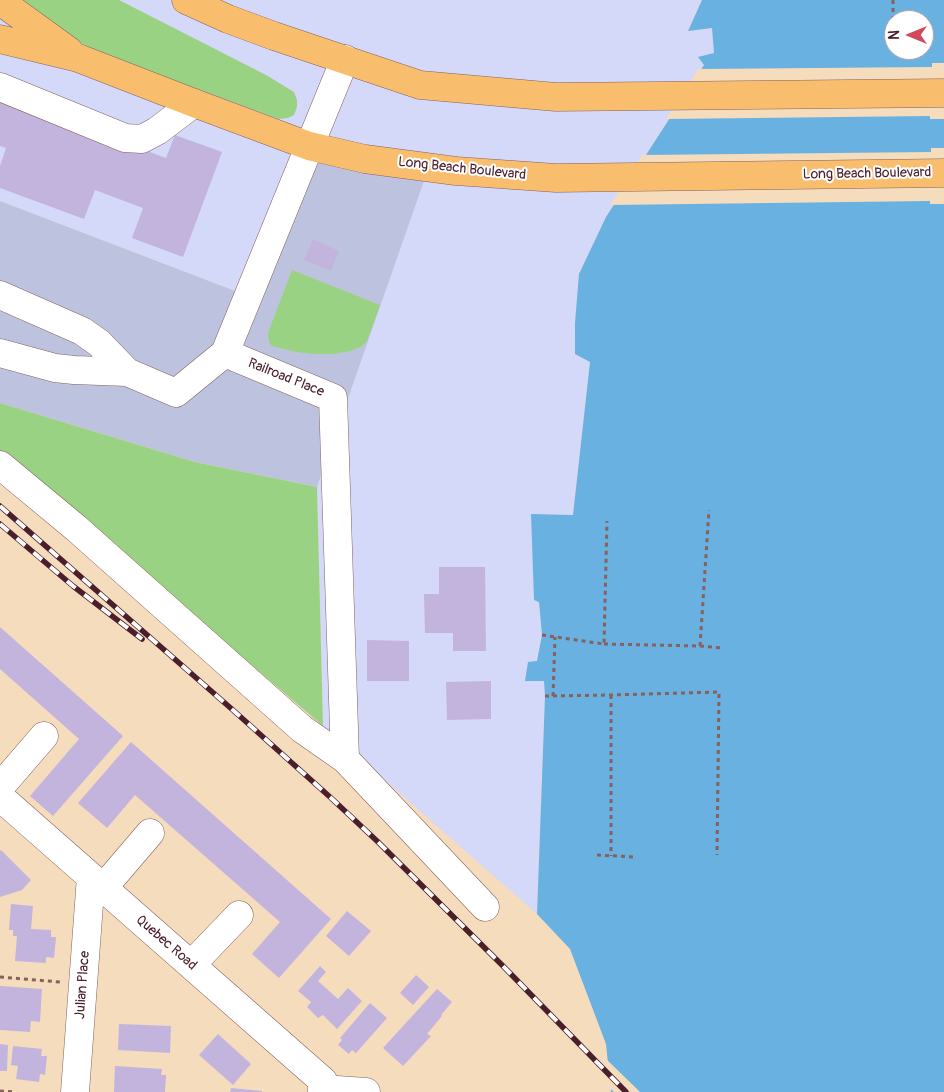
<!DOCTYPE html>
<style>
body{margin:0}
#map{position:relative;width:944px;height:1092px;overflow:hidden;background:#f4dcbd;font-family:Pangolin,sans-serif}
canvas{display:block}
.north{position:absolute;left:884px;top:10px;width:50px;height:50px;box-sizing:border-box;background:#fff;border:1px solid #b7a5aa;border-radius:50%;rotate:270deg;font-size:14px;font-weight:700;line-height:20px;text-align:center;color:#4a1f2b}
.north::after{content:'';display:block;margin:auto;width:18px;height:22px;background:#d1495b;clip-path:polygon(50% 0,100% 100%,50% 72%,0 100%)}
</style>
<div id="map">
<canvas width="944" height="1092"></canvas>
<div class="north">N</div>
</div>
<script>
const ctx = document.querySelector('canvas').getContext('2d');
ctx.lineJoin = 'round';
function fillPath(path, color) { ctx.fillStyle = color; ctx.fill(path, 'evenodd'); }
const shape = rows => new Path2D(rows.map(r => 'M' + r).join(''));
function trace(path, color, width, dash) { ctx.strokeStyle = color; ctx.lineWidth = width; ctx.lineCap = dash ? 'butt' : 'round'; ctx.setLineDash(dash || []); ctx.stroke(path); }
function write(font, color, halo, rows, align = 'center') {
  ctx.font = font + ' Pangolin,sans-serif'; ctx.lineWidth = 4; ctx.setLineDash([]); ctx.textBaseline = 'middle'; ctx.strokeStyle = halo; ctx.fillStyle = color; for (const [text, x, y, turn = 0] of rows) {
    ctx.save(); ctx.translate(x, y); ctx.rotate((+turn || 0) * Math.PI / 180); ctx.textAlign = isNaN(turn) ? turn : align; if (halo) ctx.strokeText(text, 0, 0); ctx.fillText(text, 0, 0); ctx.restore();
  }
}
const built = shape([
 [0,0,702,0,688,30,713,28,714,53,704,65,606,217,579,274,590,362,573,515,531,514,534,600,539,601,542,635,537,662,526,681,544,681,545,696,537,914,323,726,317,487,425,175,243,294,0,201]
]);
const industrial = shape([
 [301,150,426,175,317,487,195,462,0,403,0,201,243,294]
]);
const green = shape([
 [11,0,119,0,266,75,294,92,297,100,297,107,294,115,288,118,279,119,104,55,45,24],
 [292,270,380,305,367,341,361,347,350,351,334,354,315,354,296,352,272,346,269,342,268,333],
 [0,403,195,462,317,487,323,726,111,545,0,454]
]);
const water = shape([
 [702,0,944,0,944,1092,611,1092,606,1044,570,949,537,914,545,696,544,681,525,681,528,662,537,661,542,635,539,602,534,600,531,514,573,515,590,362,575,354,575,323,579,274,606,217,704,65,698,57,714,53,712,28,688,31],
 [894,20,924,20,924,50,894,50]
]);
const pier = shape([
 [932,63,944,63,944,119,930,119,930,116,666,119,698,69,932,67],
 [931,148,944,148,944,204,930,204,930,201,610,205,642,155,931,152],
 [604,1057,636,1088,640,1092,614,1092,607,1086]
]);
const building = shape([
 [0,97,166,158,175,135,222,152,183,257,132,238,143,208,95,190,84,219,0,188,0,166,6,148,0,146],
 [313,239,339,251,331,271,304,260],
 [439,567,485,567,486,651,453,651,453,633,425,633,424,594,439,594],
 [0,627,123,736,53,816,30,796,79,739,0,669],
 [367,640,409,641,409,681,367,681],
 [491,681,491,719,447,720,446,682],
 [131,742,331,919,279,978,252,954,280,922,135,795,107,828,78,803],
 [1,850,31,880,22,890,0,897,0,851],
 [11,904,33,906,31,929,51,930,51,937,56,937,54,958,46,957,46,963,15,961,17,936,13,936,13,930,9,930],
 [347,911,371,931,349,956,326,936],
 [320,966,326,972,318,981,338,999,348,988,362,1001,337,1029,323,1015,318,1018,307,1007,311,1002,298,991],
 [416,975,429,987,413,1005,400,993],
 [0,986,42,989,40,1022,31,1021,30,1032,0,1030],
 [437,989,452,1002,441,1015,442,1016,427,1034,431,1036,403,1066,383,1048],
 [370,1003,387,1018,356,1053,352,1050,349,1054,338,1045,342,1040,340,1038],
 [119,1024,171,1026,170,1053,118,1050],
 [218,1034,251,1064,233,1085,199,1055],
 [0,1044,8,1045,7,1071,0,1071],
 [13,1046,42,1049,41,1056,47,1056,45,1075,40,1074,39,1082,16,1079,18,1066,11,1065],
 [115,1066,162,1069,161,1075,166,1075,165,1092,114,1092],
 [231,1088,262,1091,262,1092,230,1092]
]);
const path = shape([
 [893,0,893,23],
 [542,635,604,644,607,521],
 [604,644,700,646,723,648],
 [700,646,709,510],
 [611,695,611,856],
 [545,696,611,695,719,692,717,855],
 [553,696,555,637],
 [597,855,634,857],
 [0,977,60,982],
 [0,1091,16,1092]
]);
const minor = shape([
 [0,87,125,138,142,139,157,131,194,103],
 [0,295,82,331,99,343,127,372,176,393,225,353],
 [0,353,55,368,74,370,127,372],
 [0,465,76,528,302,729,345,759,485,907],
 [345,759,333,398,225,353,345,59],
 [0,787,44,736],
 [0,797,323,1081,322,1092],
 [103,888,150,833],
 [191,965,239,915],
 [322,1089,366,1092],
 [75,1092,91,877]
]);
const major = shape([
 [186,0,228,19,274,36,420,85,556,97,944,93],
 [0,1,69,51],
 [0,39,78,58,194,103,309,146,365,159,456,171,556,178,944,173]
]);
const rail = shape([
 [0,506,234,711,330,797,377,841,503,966,626,1092],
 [0,524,73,586,142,639]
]);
const streetNames = [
 ["Long Beach Boulevard",462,169,6],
 ["Long Beach Boulevard",867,174,-1],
 ["Railroad Place",286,378,22],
 ["Quebec Road",166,943,41],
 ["Julian Place",83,985,-86]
];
fillPath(built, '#d4d8f9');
fillPath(industrial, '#bdc3de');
fillPath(green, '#9ad284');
fillPath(water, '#69b1e0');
fillPath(pier, '#f4dcbd');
fillPath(building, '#c3b4de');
trace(minor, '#86615e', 29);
trace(major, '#86615e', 29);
trace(path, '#86615e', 3, [4, 4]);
trace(minor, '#fff', 28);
trace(major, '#f9be6d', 28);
trace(rail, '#4a1f2b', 5.5);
trace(rail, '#fff', 4, [11]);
write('14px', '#4a1f2b', '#fff', streetNames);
</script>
